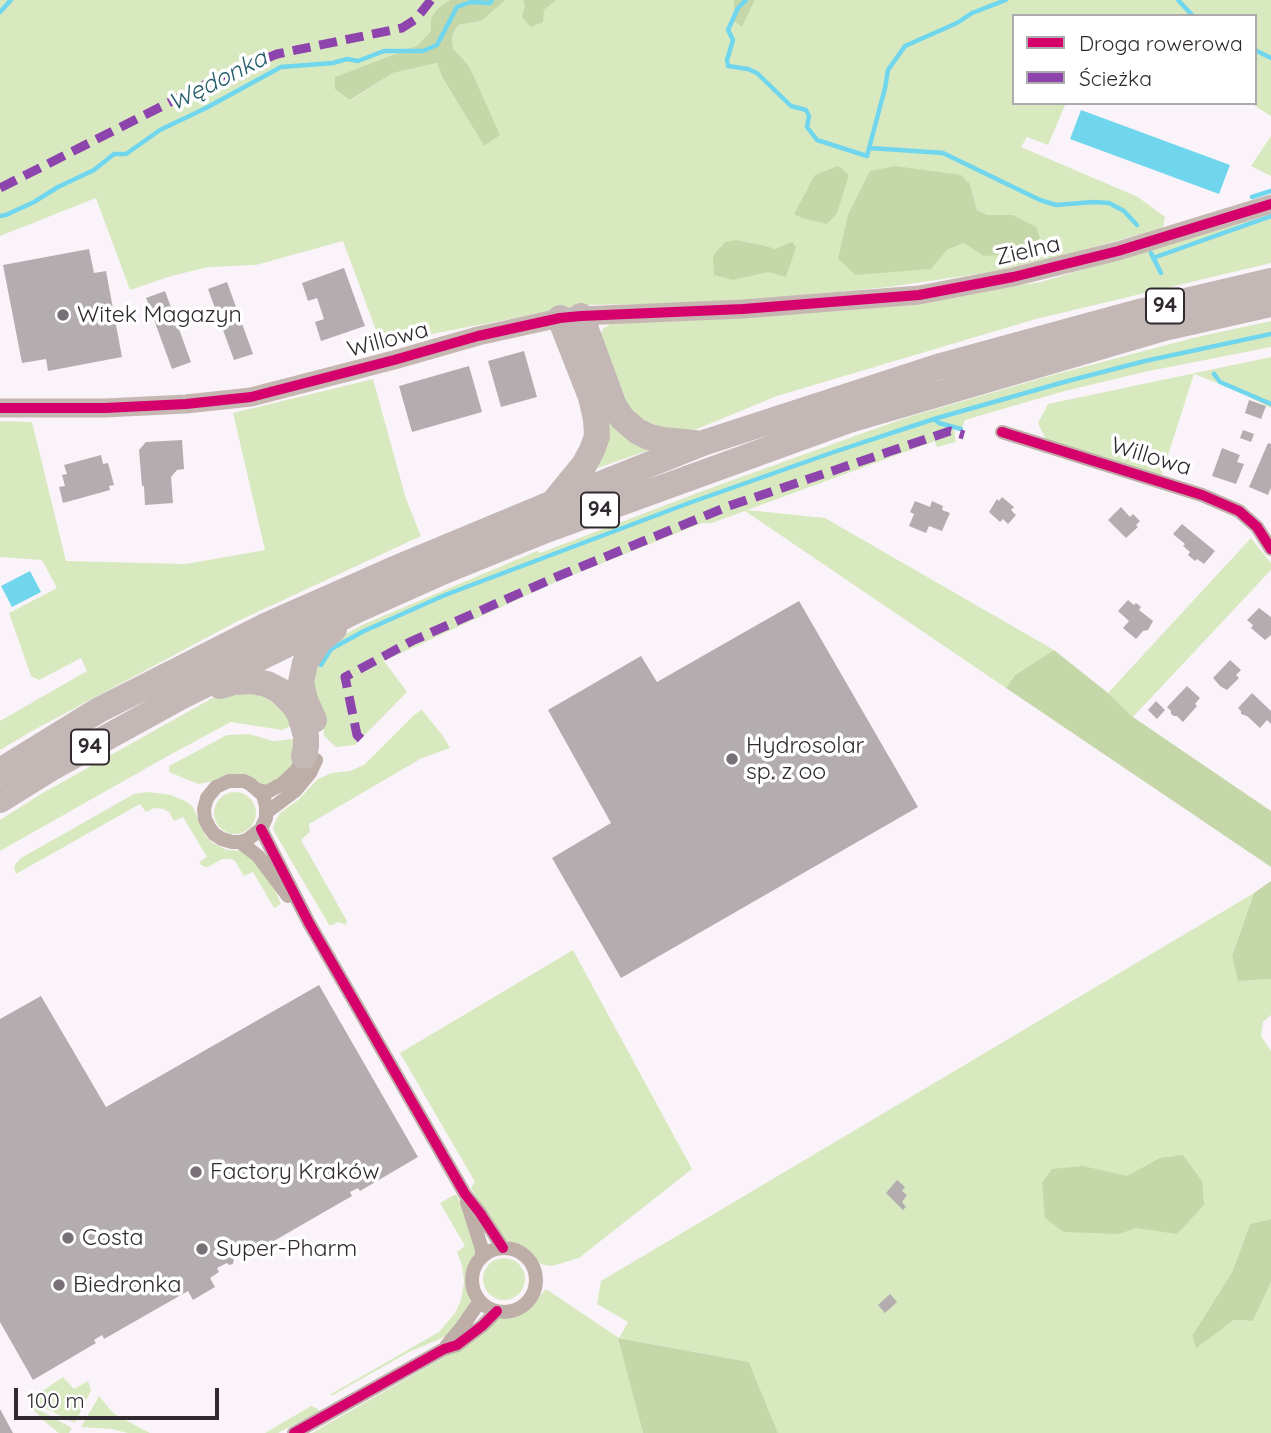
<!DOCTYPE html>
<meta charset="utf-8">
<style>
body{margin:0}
#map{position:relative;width:1271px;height:1433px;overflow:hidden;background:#faf4fa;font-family:Quicksand,sans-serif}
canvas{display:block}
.legend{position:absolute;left:1012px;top:14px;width:245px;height:91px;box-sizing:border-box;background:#fff;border:2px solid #acaaac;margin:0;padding:9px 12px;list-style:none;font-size:21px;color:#302a30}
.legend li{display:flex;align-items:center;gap:14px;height:35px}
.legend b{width:35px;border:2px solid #acaaac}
.scale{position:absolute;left:14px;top:1388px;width:205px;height:32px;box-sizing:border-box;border:4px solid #302a30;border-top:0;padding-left:9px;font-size:21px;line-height:24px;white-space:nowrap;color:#302a30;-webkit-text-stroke:5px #fff;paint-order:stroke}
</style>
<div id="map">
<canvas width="1271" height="1433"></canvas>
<ul class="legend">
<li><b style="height:9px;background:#d6006c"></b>Droga rowerowa</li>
<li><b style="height:9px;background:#8e44ad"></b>Ścieżka</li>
</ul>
<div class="scale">100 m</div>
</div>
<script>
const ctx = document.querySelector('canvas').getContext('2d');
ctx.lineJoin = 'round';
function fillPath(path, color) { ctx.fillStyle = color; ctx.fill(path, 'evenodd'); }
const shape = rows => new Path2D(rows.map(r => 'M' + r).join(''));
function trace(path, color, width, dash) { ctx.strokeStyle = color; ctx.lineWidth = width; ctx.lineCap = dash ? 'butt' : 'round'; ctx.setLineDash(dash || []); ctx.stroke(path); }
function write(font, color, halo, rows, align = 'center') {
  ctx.font = font + ' Quicksand,sans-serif'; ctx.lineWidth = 7; ctx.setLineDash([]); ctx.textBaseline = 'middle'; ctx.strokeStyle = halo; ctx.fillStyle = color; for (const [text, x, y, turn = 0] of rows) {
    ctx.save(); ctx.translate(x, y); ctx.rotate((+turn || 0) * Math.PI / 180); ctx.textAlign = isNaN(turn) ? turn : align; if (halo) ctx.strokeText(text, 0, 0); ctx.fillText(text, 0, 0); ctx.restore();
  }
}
const green = shape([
 [0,0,450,0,438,8,431,18,431,31,418,45,335,77,351,100,393,73,437,63,442,77,484,146,469,66,453,48,452,36,458,25,481,21,506,0,523,0,525,6,544,10,556,0,734,0,733,21,742,27,755,0,1271,0,1271,116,1250,103,1255,103,1255,16,1014,16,1014,103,1066,103,1048,145,1027,137,1021,147,1138,197,1165,217,1163,228,1076,252,992,272,888,287,723,303,581,305,381,344,343,241,256,265,209,267,171,276,130,290,96,198,0,236],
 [970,184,977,210,988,215,1013,215,983,256,964,243,947,250],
 [737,240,762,245,775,250,786,276,769,272],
 [1271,136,1271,176,1251,166],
 [1271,214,1271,263,1036,319,777,396,697,429,667,433,634,421,599,336,604,328,611,324,899,303,1041,282],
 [1271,321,1271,347,1144,372,1061,392,965,420,961,431,954,429,956,442,937,447,935,441,747,510,825,518,1054,650,1015,675,1006,688,745,511,712,523,702,523,558,581,384,661,407,692,355,745,336,747,324,736,322,717,313,698,313,667,333,641,362,625,537,551,540,553,708,489,905,418,1053,375,1193,338],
 [1271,357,1271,408,1231,388,1194,374,1161,477,1046,440,1038,423,1048,404],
 [373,379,406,499,421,536,236,622,32,731,0,750,0,721,87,671,81,658,39,680,31,676,9,613,57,588,42,560,0,557,0,421,32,422,66,561,186,564,265,550,233,413],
 [609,406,661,446,586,472,595,460],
 [1251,538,1271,563,1271,570,1133,717,1108,693],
 [234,686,285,704,294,725,282,730,231,722,166,757,0,851,0,820,41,794],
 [422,710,443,736,450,748,422,758,309,824,310,832,301,840,347,921,346,925,338,922,332,925,329,925,275,833,273,828,277,818,280,813,298,800,318,779,332,773,350,771,364,765,415,714],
 [249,734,273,741,292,739,299,743,294,763,285,776,267,785,257,782,214,781,198,784,169,772,169,766,227,735],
 '214 813a21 21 0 1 1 42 0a21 21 0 1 1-42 0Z',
 [148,792,171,795,187,802,193,807,205,835,211,842,227,850,243,851,252,856,274,888,281,904,274,908,253,872,244,876,235,861,231,859,222,859,208,867,202,866,199,862,207,857,183,817,174,821,169,812,164,809,154,808,146,812,140,804,16,874,14,866,21,858,134,794],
 [1254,893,1232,956,1239,981,1271,979,1271,1015,1263,1022,1261,1036,1271,1051,1271,1219,1250,1224,1232,1272,1192,1336,1196,1347,1234,1320,1253,1321,1271,1282,1271,1433,778,1433,749,1362,619,1338,643,1433,312,1433,455,1351,495,1320,518,1315,526,1311,546,1289,619,1338,628,1322,597,1304,601,1281],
 [573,950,692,1169,579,1258,552,1266,544,1265,538,1262,524,1248,506,1240,497,1231,471,1188,475,1182,400,1053],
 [454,1195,457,1195,476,1239,475,1255,468,1268,467,1279,471,1299,468,1312,447,1335,440,1339,411,1351,331,1396,331,1394,439,1332,455,1313,461,1300,464,1282,462,1266,457,1252,465,1246,440,1203],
 '483 1279a21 21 0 1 1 42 0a21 21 0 1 1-42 0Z',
 [63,1377,74,1389,88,1381,91,1390,75,1423,29,1400],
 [99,1396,114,1414,150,1433,128,1433,111,1429,81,1427],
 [27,1403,72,1428,69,1433,59,1433,44,1421],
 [311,1406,318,1409,319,1411,278,1433,265,1433]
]);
const forest = shape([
 [450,0,506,0,481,21,458,25,452,36,453,48,469,66,500,135,484,146,442,77,437,63,393,73,350,100,335,89,335,77,418,45,431,31,431,18,438,8],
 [523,0,556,0,544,10,543,22,531,27,522,17,525,6],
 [734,0,755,0,742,27,733,21],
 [838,166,849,175,837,213,827,224,802,218,794,214,815,175],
 [895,166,961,175,970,184,977,210,988,215,1013,215,1036,227,1040,238,1021,254,983,256,964,243,947,250,931,269,856,275,838,259,848,215,870,171],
 [737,240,762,245,775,249,792,242,796,247,786,277,768,272,733,280,714,275,713,256,725,242],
 [1054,650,1108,693,1133,717,1271,811,1271,867,1006,688,1015,675],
 [1271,881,1271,979,1238,981,1232,956,1254,893],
 [1183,1155,1202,1181,1204,1205,1177,1234,1136,1228,1119,1234,1064,1232,1045,1218,1042,1183,1052,1169,1083,1166,1127,1176,1160,1158],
 [1271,1219,1271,1282,1253,1321,1234,1320,1196,1348,1192,1336,1232,1272,1250,1224],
 [618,1338,749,1362,778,1433,643,1433]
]);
const water = shape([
 [1081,110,1230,165,1219,194,1070,139],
 [30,571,41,592,12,607,1,586]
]);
const stream = shape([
 [746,0,738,8,728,30,733,40,727,60,728,66,748,69,757,73,791,106,806,110,809,116,807,127,817,140,867,156,885,88,888,70,905,46,957,23,972,13,1006,0],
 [1178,0,1193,16],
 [0,12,11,0],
 [1255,50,1271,58],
 [870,148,943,153,1040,200,1056,205,1093,202,1109,203,1124,211,1137,225],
 [1252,197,1271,191],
 [0,216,6,215,34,202,58,187,94,170,114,154,126,154,160,130,206,108,281,67,333,63,347,59,358,61,384,51,423,51,437,45,457,7,471,2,490,3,492,0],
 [1151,253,1161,273],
 [1153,258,1271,216],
 [1214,374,1220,382,1271,404],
 [934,419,939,423,961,429],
 [321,665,331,649,364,631,445,595,689,503,834,452,934,419,1064,382,1145,361,1271,334]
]);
const building = shape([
 [89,249,94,273,106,271,122,357,48,371,46,359,22,363,3,265],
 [344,268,365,326,321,341,315,322,324,319,317,298,308,301,302,283],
 [227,282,253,354,234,360,208,289],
 [165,291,191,362,172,369,146,298],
 [524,351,537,397,501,407,488,361],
 [469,366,482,412,412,432,399,386],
 [1249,400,1266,406,1261,419,1245,413],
 [1243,430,1254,434,1251,442,1240,438],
 [182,440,184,469,177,470,171,477,173,503,145,505,144,486,142,486,139,450,146,442],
 [1268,443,1271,444,1271,488,1268,495,1249,487],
 [1222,448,1240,455,1237,462,1244,464,1236,484,1212,476],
 [101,455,103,464,108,463,114,485,109,486,110,490,63,503,59,487,65,486,62,475,67,474,64,465],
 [1002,497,1014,507,1011,510,1016,515,1008,524,1003,519,1000,522,989,512,997,499,999,501],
 [915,501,930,507,932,501,943,506,942,510,950,513,942,531,929,526,926,533,909,526,914,514,910,512],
 [1121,507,1130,517,1133,514,1140,521,1136,525,1138,527,1126,538,1108,520],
 [1182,524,1215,551,1204,564,1197,559,1195,561,1188,555,1190,552,1183,546,1185,544,1173,534],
 [1128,600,1134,605,1136,603,1141,607,1139,610,1153,621,1148,630,1143,631,1136,639,1123,628,1129,621,1118,611],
 [799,601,918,807,621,978,552,858,611,823,548,710,641,656,657,682],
 [1259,608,1271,617,1271,635,1265,640,1251,628,1253,625,1247,620],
 [1230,660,1241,670,1236,675,1239,678,1227,690,1220,686,1213,678],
 [1187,686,1200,698,1195,704,1197,706,1183,722,1177,716,1174,716,1171,714,1171,711,1167,707],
 [1252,693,1271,711,1271,724,1267,720,1260,728,1247,716,1241,714,1241,711,1238,708],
 [1156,701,1165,710,1157,719,1148,710],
 [319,985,418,1157,360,1191,358,1188,350,1192,352,1196,246,1257,244,1253,234,1258,233,1264,229,1265,227,1263,217,1268,219,1272,210,1278,215,1287,193,1300,188,1291,104,1339,102,1335,94,1340,96,1343,33,1380,0,1322,0,1019,41,996,106,1107],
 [897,1180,905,1187,902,1191,907,1195,902,1202,906,1207,903,1210,886,1193],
 [890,1294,897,1302,885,1313,878,1305],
 [0,1409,13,1433,0,1433]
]);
const street = shape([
 [1002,432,1202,495,1239,511,1257,527,1271,549],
 [259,790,267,792,282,784,296,771,304,756],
 [267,812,295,791,310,773,316,760],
 [261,829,309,923,465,1194,480,1213,503,1248],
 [240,842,247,840,261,829,266,818,266,806,263,795,250,784,244,781,229,781,216,787,207,798,204,809,205,819,209,827,214,834,222,839,232,842,240,842,258,856,288,896],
 [467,1202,482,1249,482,1257],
 '472 1280a32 32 0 1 1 64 0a32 32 0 1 1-64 0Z',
 [447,1345,462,1327,480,1301],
 [294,1433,444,1349,457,1345,482,1326,497,1311]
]);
const secondary = shape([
 [0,408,105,408,186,404,251,397,394,360,478,336,560,318,581,316,743,309,919,295,1013,277,1118,251,1271,204]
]);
const highway = shape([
 [581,316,614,406,622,418,637,431,649,437,662,440,695,443],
 [556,499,584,465,592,450,597,436,596,419,591,397,560,318],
 [220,686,234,682,252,681,267,684,279,690,294,705,300,715,306,736,306,746,304,756],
 [314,720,305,700,301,682,305,663,319,641,334,629],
 [0,771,99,710,263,627,397,568,553,503,703,443,937,367,1135,313,1271,281],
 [0,800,53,767,182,696,355,611,447,570,546,530,849,420,1164,328,1271,304]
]);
const quiet = shape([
 [0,188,210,82,277,54,402,28,416,19,431,0],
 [361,739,357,735,345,677,412,641,556,577,729,506,950,431,964,435]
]);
const cycleway = shape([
 [0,408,105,408,186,404,251,397,394,360,478,336,560,318,581,316,743,309,919,295,1013,277,1118,251,1271,204],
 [1002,432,1202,495,1239,511,1257,527,1271,549],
 [261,829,309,923,465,1194,480,1213,503,1248],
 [294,1433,444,1349,457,1345,482,1326,497,1311]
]);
const markers = [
 [63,315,7,"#777177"],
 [732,759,7,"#777177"],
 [196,1172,7,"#777177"],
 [68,1238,7,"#777177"],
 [202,1249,7,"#777177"],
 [59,1285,7,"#777177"]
];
const shields = [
 [1165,306,38],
 [600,510,38],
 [90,747,38]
];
const shieldNames = [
 ["94",1165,306],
 ["94",600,510],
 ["94",90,747]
];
const streetNames = [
 ["Zielna",1028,251,-13],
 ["Willowa",388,340,-15],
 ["Willowa",1151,457,17]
];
const poiNames = [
 ["Witek Magazyn",77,315],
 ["Hydrosolar",746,746],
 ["sp. z oo",746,772],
 ["Factory Kraków",210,1172],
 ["Costa",82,1238],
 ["Super-Pharm",216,1249],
 ["Biedronka",73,1285]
];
const waterNames = [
 ["Wędonka",218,81,-27]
];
fillPath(green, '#d8e9bf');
fillPath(forest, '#c5d7a9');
fillPath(water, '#6fd6ed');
trace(stream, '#6fd6ed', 4.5);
fillPath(building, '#b4adaf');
trace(street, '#beaea8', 14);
trace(secondary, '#c6b7b3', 19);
trace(highway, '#c3b8b6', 26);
trace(quiet, '#8e44ad', 9, [18, 9]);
trace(cycleway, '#d6006c', 10);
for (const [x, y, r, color] of markers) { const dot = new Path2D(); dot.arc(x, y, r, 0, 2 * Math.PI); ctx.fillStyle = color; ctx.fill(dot); trace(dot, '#fff', 2.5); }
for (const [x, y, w] of shields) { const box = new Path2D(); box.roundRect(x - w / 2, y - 17.5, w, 35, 5); ctx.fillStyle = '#fff'; ctx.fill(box); trace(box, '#302a30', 2); }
write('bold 21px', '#302a30', null, shieldNames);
write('23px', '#302a30', '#fff', streetNames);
write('23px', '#302a30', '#fff', poiNames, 'left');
write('italic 24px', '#255e6b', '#fff', waterNames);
</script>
